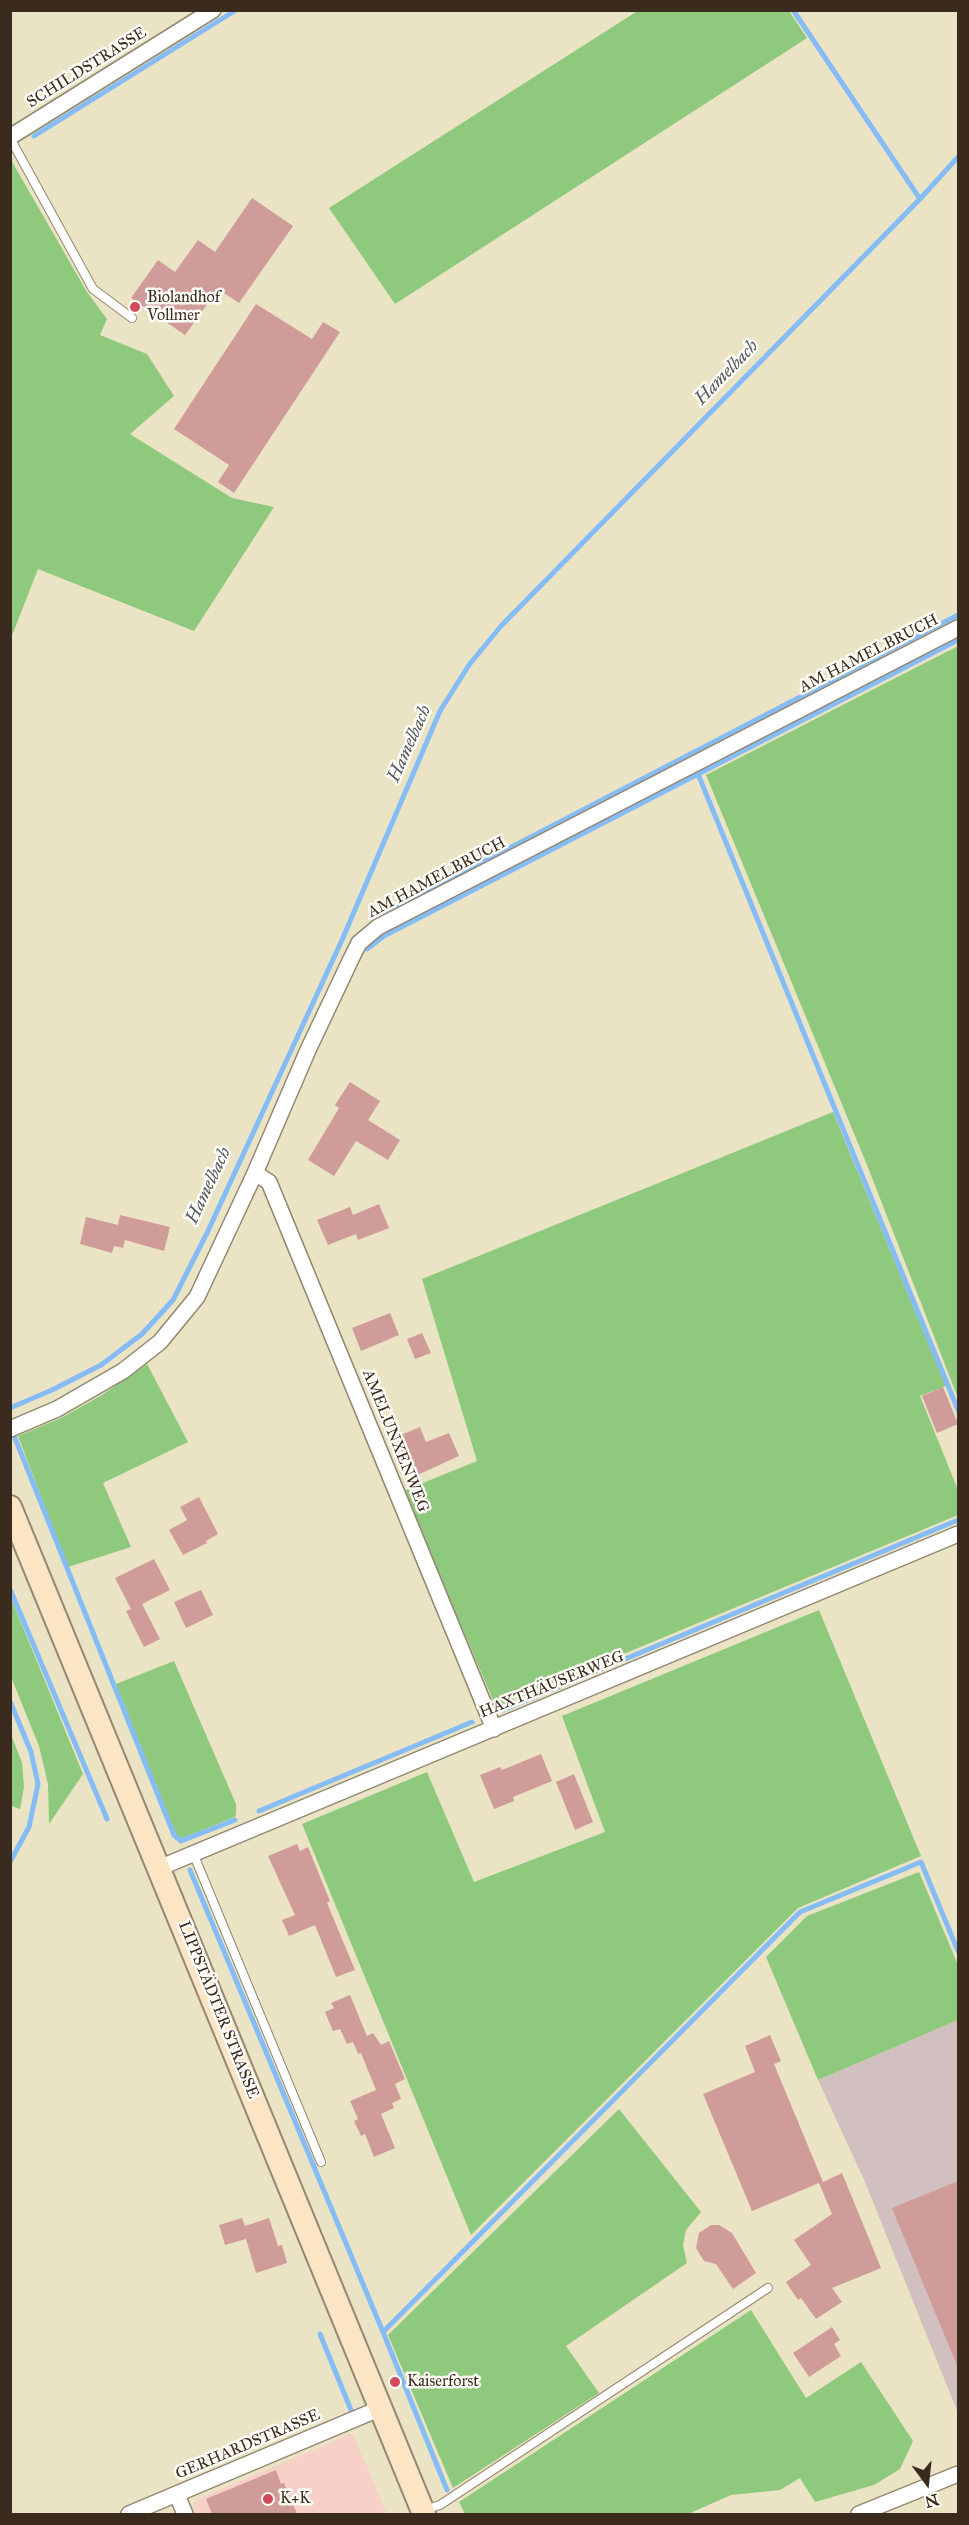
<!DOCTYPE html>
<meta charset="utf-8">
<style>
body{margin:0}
#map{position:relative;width:969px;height:2525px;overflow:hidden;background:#ebe4c4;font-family:"IM FELL Great Primer",serif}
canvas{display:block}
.frame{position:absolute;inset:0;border:12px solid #3b2a1e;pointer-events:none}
.north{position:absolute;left:897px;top:2453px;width:60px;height:60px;-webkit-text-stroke:4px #fdfcf7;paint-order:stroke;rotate:165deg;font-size:16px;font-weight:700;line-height:24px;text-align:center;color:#3b2a1e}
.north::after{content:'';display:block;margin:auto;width:21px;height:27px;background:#3b2a1e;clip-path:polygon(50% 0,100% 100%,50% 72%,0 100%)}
</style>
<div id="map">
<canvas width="969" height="2525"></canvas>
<div class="frame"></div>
<div class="north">N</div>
</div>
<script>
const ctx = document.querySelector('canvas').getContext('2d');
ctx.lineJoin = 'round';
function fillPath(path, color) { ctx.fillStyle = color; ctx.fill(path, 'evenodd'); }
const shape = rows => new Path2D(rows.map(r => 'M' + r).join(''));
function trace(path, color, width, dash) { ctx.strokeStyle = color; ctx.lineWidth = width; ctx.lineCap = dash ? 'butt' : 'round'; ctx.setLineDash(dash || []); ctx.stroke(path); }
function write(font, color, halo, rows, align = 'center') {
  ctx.font = font + ' "IM FELL Great Primer",serif'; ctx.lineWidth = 5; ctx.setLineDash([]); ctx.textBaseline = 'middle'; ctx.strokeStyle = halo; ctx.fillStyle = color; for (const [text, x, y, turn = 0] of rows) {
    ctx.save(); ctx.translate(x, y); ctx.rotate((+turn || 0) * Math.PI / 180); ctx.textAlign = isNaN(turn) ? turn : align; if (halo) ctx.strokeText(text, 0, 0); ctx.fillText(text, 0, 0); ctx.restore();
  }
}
const built = shape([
 [353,2433,387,2514,195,2514,193,2503,200,2498]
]);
const industrial = shape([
 [958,2020,958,2413,865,2182,818,2080]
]);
const green = shape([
 [639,10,789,11,807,38,395,304,329,208],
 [11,160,87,292,107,319,100,335,147,354,174,396,130,434,232,498,274,507,194,631,38,569,11,638],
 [958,646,958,1398,867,1165,706,775],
 [833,1112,946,1386,920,1396,958,1490,958,1515,496,1707,403,1491,477,1461,422,1279],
 [147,1364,188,1442,103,1483,131,1547,68,1567,18,1436,61,1418,102,1395],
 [11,1598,83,1774,49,1824,48,1784,39,1746,11,1677],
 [819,1610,921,1856,798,1908,471,2235,302,1824,427,1772,474,1882,605,1832,562,1716],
 [174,1661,236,1804,236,1814,235,1817,180,1839,176,1834,116,1684],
 [11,1734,22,1763,24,1787,20,1809,11,1806],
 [919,1872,958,1965,958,2020,818,2080,766,1957,807,1916],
 [619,2109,701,2212,686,2230,683,2245,687,2263,566,2346,599,2393,453,2488,388,2335],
 [751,2310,806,2398,861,2362,913,2441,900,2469,874,2485,815,2502,800,2478,780,2490,731,2495,688,2514,465,2514,459,2502]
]);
const stream = shape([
 [793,10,920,199],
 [34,136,236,10],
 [698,774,958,1410],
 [373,919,958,615],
 [367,949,384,936,958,640],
 [10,1408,52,1390,101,1365,142,1334,173,1300,207,1233,342,940,440,711,469,665,501,626,920,199,958,157],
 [15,1438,174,1835,181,1841,235,1820],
 [10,1589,107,1819],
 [10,1701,31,1752,38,1784,29,1827,10,1862],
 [503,1710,958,1520],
 [259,1811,472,1722],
 [190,1870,383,2332],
 [320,2334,351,2410],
 [447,2490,383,2332,800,1912,921,1862,958,1951]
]);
const building = shape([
 [252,198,293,226,239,303,218,289,185,335,131,298,158,260,175,272,198,240,215,252],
 [256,304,312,339,323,322,340,332,234,493,218,482,229,465,174,429],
 [350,1082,380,1101,368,1120,400,1140,388,1160,356,1141,334,1176,308,1160,339,1108,335,1105],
 [379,1204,389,1228,358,1240,356,1234,328,1245,317,1220,350,1207,353,1215],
 [120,1215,170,1227,164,1251,125,1240,123,1248,114,1246,112,1253,80,1244,86,1217,118,1225],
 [390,1313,399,1335,361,1351,352,1328],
 [422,1333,431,1353,415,1359,407,1339],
 [943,1387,958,1424,937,1433,922,1396],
 [420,1427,426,1442,449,1433,459,1456,413,1477,396,1437],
 [199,1497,218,1534,206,1541,207,1543,183,1555,169,1530,187,1520,180,1507],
 [154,1559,170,1590,142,1604,160,1639,144,1647,126,1611,131,1609,115,1578],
 [201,1590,213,1615,186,1628,174,1602],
 [541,1754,552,1781,513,1797,514,1801,494,1809,480,1775,500,1767,502,1770],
 [574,1774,593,1822,575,1830,556,1782],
 [297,1844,300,1851,308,1847,330,1901,327,1903,355,1970,336,1977,315,1925,289,1936,282,1920,295,1915,268,1856],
 [350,1995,367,2036,373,2033,381,2045,389,2041,405,2079,395,2084,401,2099,392,2103,394,2108,381,2114,395,2148,374,2157,365,2134,361,2136,354,2121,358,2119,350,2101,376,2090,361,2053,358,2054,353,2042,347,2044,340,2029,333,2031,325,2012,334,2008,331,2003],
 [770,2035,781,2061,774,2064,823,2182,842,2173,881,2268,832,2288,842,2302,816,2319,801,2298,798,2300,786,2282,811,2265,794,2240,832,2214,819,2183,752,2211,703,2094,755,2072,745,2046],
 [958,2181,958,2368,892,2208],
 [242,2218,245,2226,269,2218,278,2246,282,2245,287,2263,256,2273,246,2239,225,2245,219,2225],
 [711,2225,719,2225,732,2233,756,2273,733,2289,716,2264,704,2261,696,2248,699,2233],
 [832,2327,840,2340,834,2344,841,2356,809,2377,793,2353],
 [276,2470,281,2484,284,2483,297,2514,212,2514,206,2499]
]);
const lane = shape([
 [10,138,93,289,132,318],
 [193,1853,321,2162],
 [424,2510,440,2505,768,2288]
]);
const street = shape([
 [10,137,213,10],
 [255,1173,269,1182,494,1729],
 [10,1429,57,1409,123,1371,160,1342,197,1297,255,1173,308,1050,351,959,359,943,378,927,958,628],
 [159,1868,958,1534],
 [177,2495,185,2514],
 [129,2514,381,2408],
 [859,2514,958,2474]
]);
const secondary = shape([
 [10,1507,424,2514]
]);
const markers = [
 [135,307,6,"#d1495b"],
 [395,2382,6,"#d1495b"],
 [268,2499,6,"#d1495b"]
];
const streetNames = [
 ["SCHILDSTRASSE",87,68,-32],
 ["AM HAMELBRUCH",869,654,-27],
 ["AM HAMELBRUCH",437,878,-28],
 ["AMELUNXENWEG",395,1441,68],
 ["HAXTHÄUSERWEG",552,1685,-22],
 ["LIPPSTÄDTER STRASSE",218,2010,68],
 ["GERHARDSTRASSE",248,2445,-23]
];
const poiNames = [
 ["Biolandhof",147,298],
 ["Vollmer",147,316],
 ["Kaiserforst",407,2382],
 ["K+K",280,2499]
];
const waterNames = [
 ["Hamelbach",727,373,-46],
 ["Hamelbach",410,744,-66],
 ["Hamelbach",209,1186,-65]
];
fillPath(built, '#f7d1c7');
fillPath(industrial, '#d2bfc0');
fillPath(green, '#8ec97e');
trace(stream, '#86bcf5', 5);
fillPath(building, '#cf9c9a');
trace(lane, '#938771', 10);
trace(street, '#938771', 18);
trace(secondary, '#938771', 26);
trace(lane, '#fff', 8);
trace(street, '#fff', 15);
trace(secondary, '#fce5c4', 22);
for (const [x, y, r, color] of markers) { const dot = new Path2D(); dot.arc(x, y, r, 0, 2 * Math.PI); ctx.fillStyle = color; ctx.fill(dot); trace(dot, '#fdfcf7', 2); }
write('16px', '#3b2a1e', '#fdfcf7', streetNames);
write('16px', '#3b2a1e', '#fdfcf7', poiNames, 'left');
write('italic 18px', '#52565e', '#fdfcf7', waterNames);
</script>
